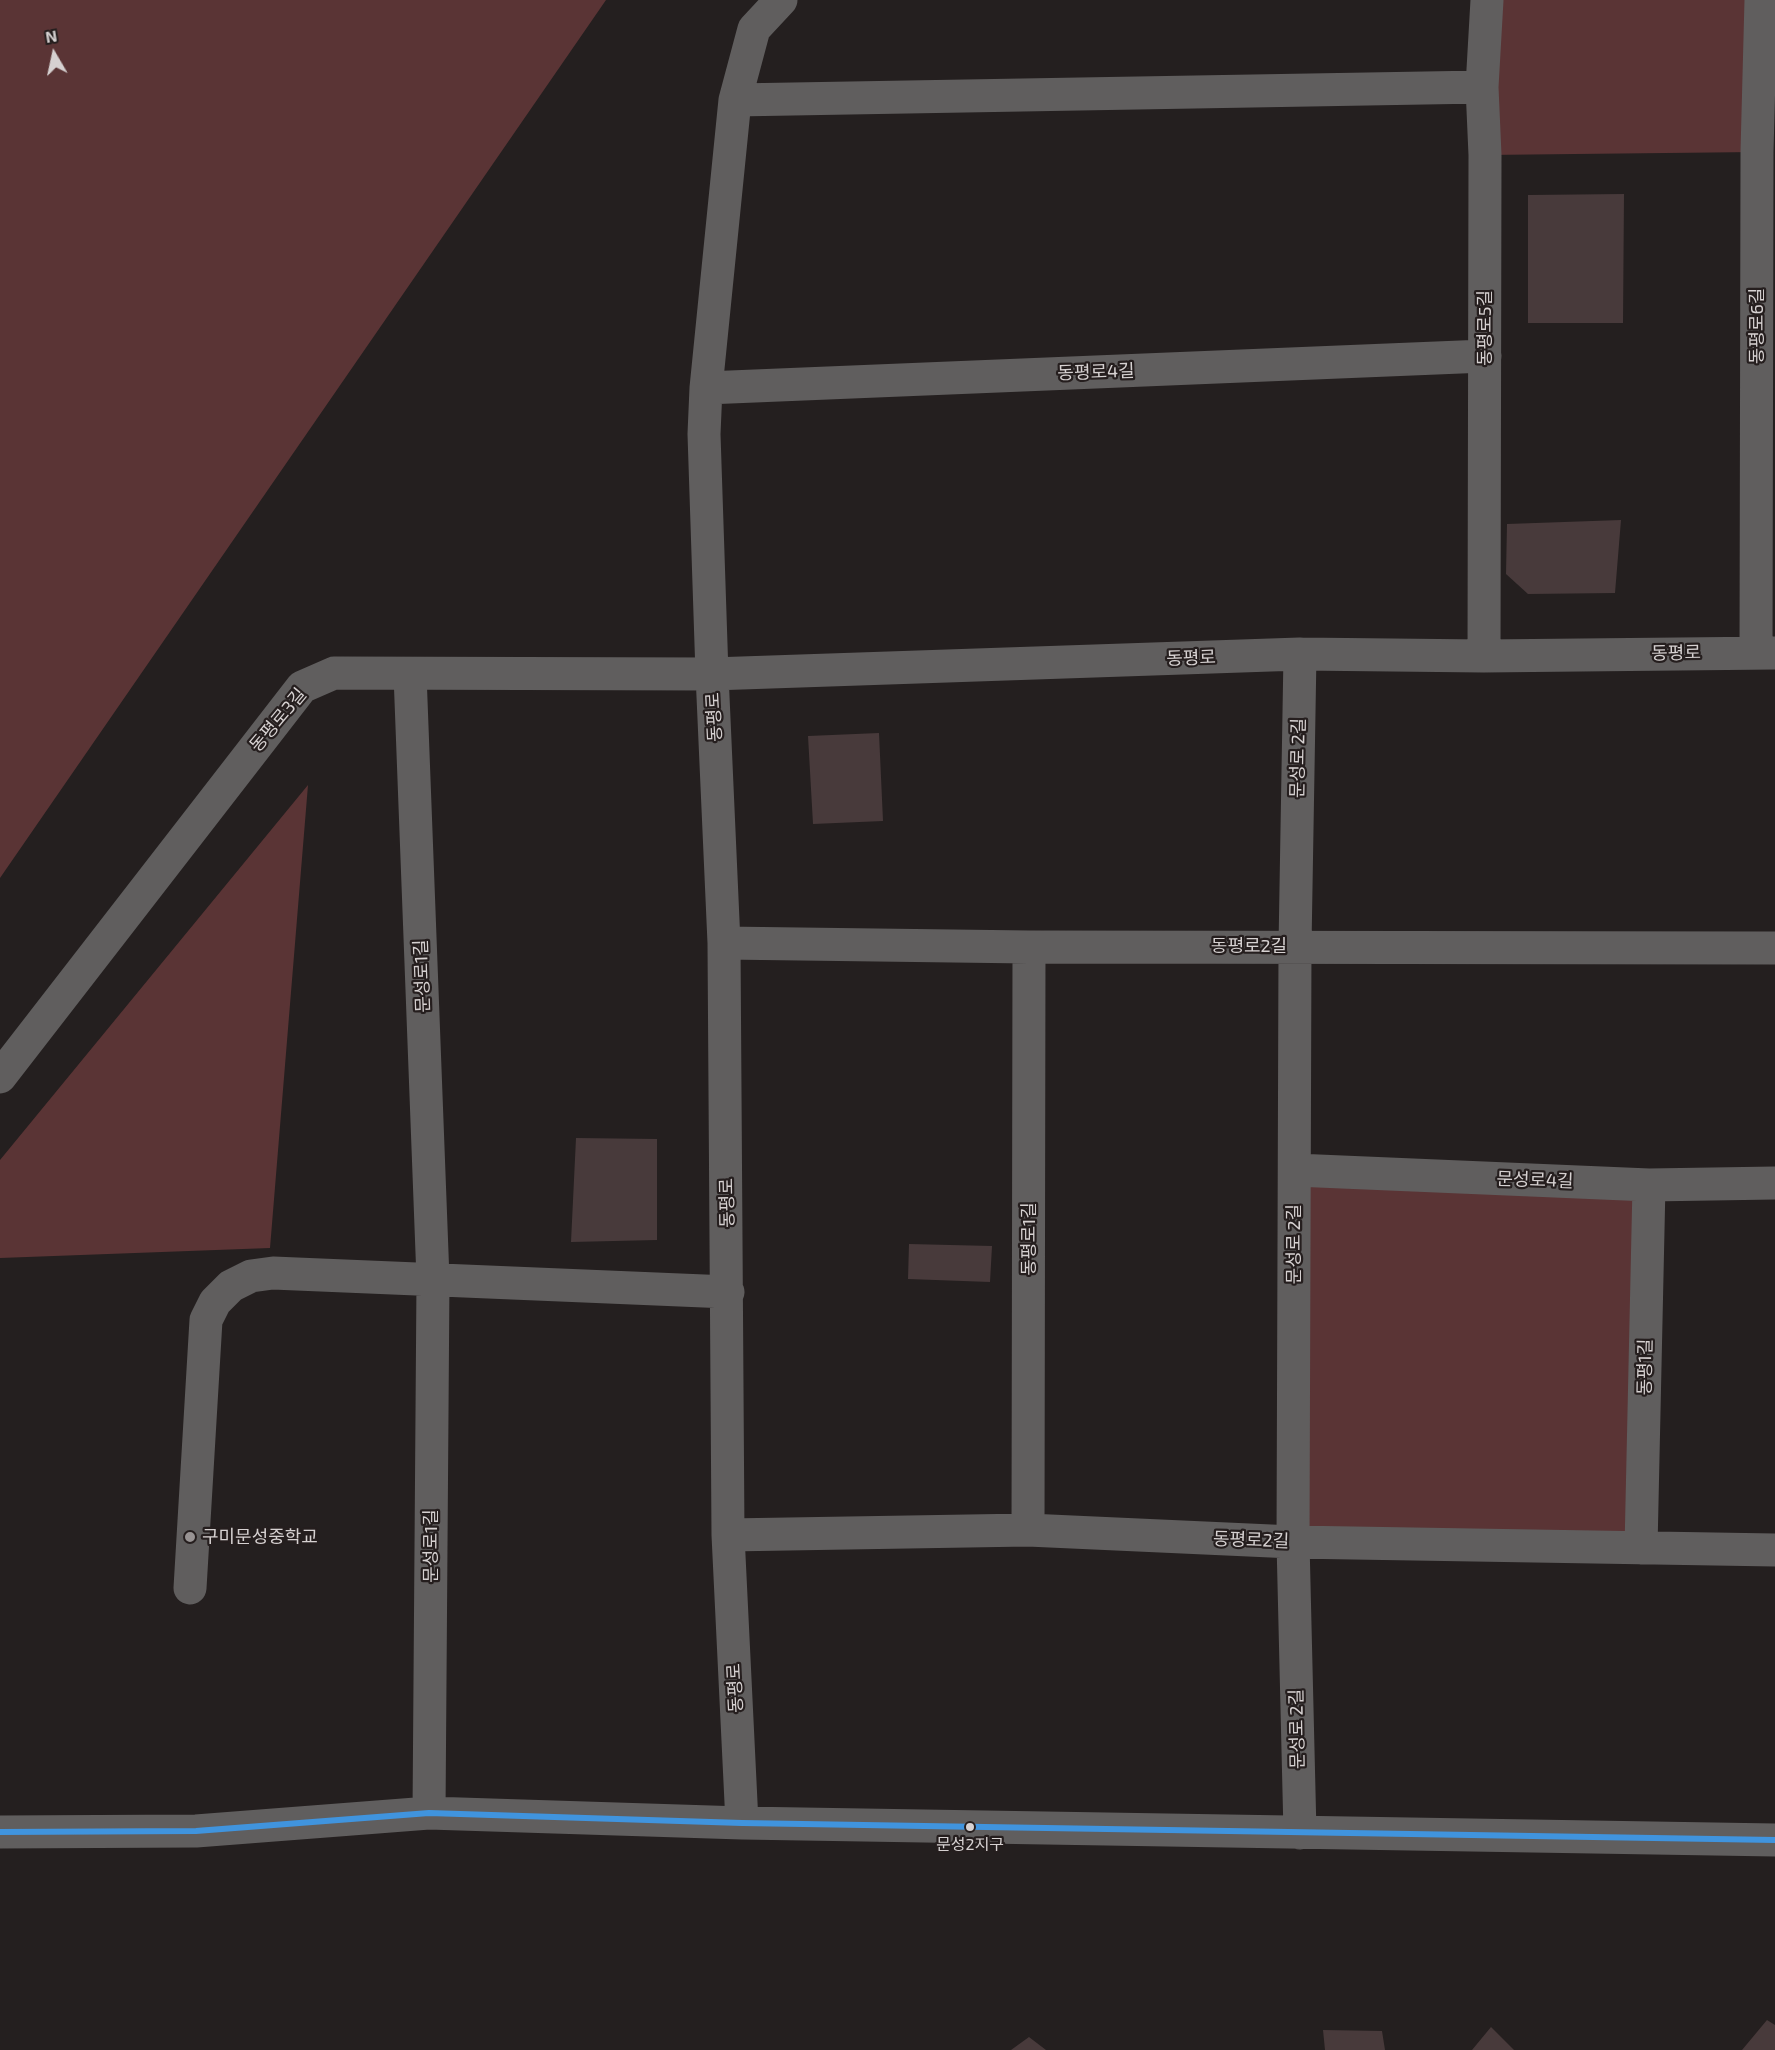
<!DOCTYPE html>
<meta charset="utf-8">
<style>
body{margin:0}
#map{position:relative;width:1775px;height:2050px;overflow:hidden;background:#241f1f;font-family:"Exo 2",sans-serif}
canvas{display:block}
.north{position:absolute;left:24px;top:24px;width:60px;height:60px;-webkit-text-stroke:4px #251e1e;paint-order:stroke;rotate:351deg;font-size:16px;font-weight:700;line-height:24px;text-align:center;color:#d6d1d1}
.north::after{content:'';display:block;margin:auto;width:21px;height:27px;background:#d6d1d1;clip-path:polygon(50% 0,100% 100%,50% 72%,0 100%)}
</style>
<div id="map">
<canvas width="1775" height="2050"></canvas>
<div class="north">N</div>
</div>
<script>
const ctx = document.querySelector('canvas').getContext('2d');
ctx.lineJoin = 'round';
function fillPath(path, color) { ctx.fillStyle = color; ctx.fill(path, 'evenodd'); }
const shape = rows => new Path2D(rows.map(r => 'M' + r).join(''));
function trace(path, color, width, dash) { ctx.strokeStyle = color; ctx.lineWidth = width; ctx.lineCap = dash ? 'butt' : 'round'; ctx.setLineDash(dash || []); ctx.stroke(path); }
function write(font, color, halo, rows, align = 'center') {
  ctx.font = font + ' "Exo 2","Noto Sans KR",sans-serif'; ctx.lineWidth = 4.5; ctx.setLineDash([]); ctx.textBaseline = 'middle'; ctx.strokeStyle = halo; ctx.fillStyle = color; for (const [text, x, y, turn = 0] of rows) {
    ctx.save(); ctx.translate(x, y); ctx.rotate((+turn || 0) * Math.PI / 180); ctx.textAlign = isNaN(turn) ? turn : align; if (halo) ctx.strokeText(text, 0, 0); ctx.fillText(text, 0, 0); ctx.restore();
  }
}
const green = shape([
 [0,0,606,0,0,878],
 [1487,0,1761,0,1757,152,1485,155],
 [308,785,270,1248,0,1258,0,1160],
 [1295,1170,1649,1185,1641,1548,1293,1542]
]);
const building = shape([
 [1624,194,1623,323,1528,323,1528,195],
 [1621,520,1615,593,1528,594,1506,574,1507,524],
 [879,733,883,821,813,824,808,736],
 [576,1138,657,1139,657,1240,571,1242],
 [909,1244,992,1246,990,1282,908,1279],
 [1767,2020,1775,2025,1775,2050,1742,2050],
 [1491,2027,1514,2050,1472,2050],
 [1323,2030,1382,2031,1385,2050,1325,2050],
 [1029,2037,1046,2050,1011,2050]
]);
const minor = shape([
 [735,100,1482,87],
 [706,388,1485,356],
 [1756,653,1757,152,1761,0],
 [1484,656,1485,155,1482,87,1487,0],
 [410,674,433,1279,429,1813],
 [724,943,1029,947,1775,948],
 [0,1077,302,687,334,673,712,674,1300,654,1484,656,1775,653],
 [1295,1170,1649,1185,1775,1183],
 [1028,1530,1029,947],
 [728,1535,1028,1530,1293,1542,1775,1550],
 [1641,1548,1649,1185],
 [190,1588,206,1320,215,1302,231,1286,251,1276,273,1273,728,1292],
 [742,1823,728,1535,724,943,712,674,704,434,706,388,735,100,754,29,781,0],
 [0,1832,196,1831,429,1813,742,1823,1775,1840],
 [1300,1833,1293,1542,1295,946,1300,654]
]);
const bus1 = shape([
 [0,1832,196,1831,429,1813,742,1823,1775,1840]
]);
const markers = [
 [190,1537,6,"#989393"],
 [970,1827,5,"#d6d1d1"]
];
const busNames = [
 ["문성2지구",970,1845]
];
const streetNames = [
 ["동평로6길",1757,326,-90],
 ["동평로5길",1485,328,-90],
 ["동평로4길",1096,372,-2],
 ["동평로",1676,653,-1],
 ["동평로",1191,658,-2],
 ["동평로",714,717,-93],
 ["동평로3길",278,720,-50],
 ["문성로 2길",1298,758,-89],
 ["동평로2길",1249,946],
 ["문성로1길",422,976,-92],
 ["문성로4길",1535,1180,2],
 ["동평로",727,1203,-91],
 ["동평로1길",1029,1239,-90],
 ["문성로 2길",1294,1244,-90],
 ["동평1길",1645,1367,-89],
 ["동평로2길",1251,1540,2],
 ["문성로1길",431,1546,-90],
 ["동평로",735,1688,-93],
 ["문성로 2길",1297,1729,-91]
];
const poiNames = [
 ["구미문성중학교",202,1537]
];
fillPath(green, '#5a3435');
fillPath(building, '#483a3b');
trace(minor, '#605e5e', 33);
trace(bus1, '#4094de', 6);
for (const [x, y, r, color] of markers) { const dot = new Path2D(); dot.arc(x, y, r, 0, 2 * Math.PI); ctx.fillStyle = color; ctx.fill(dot); trace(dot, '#251e1e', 2); }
write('16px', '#d6d1d1', '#251e1e', busNames);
write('18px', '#d6d1d1', '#251e1e', streetNames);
write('18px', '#d6d1d1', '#251e1e', poiNames, 'left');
</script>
